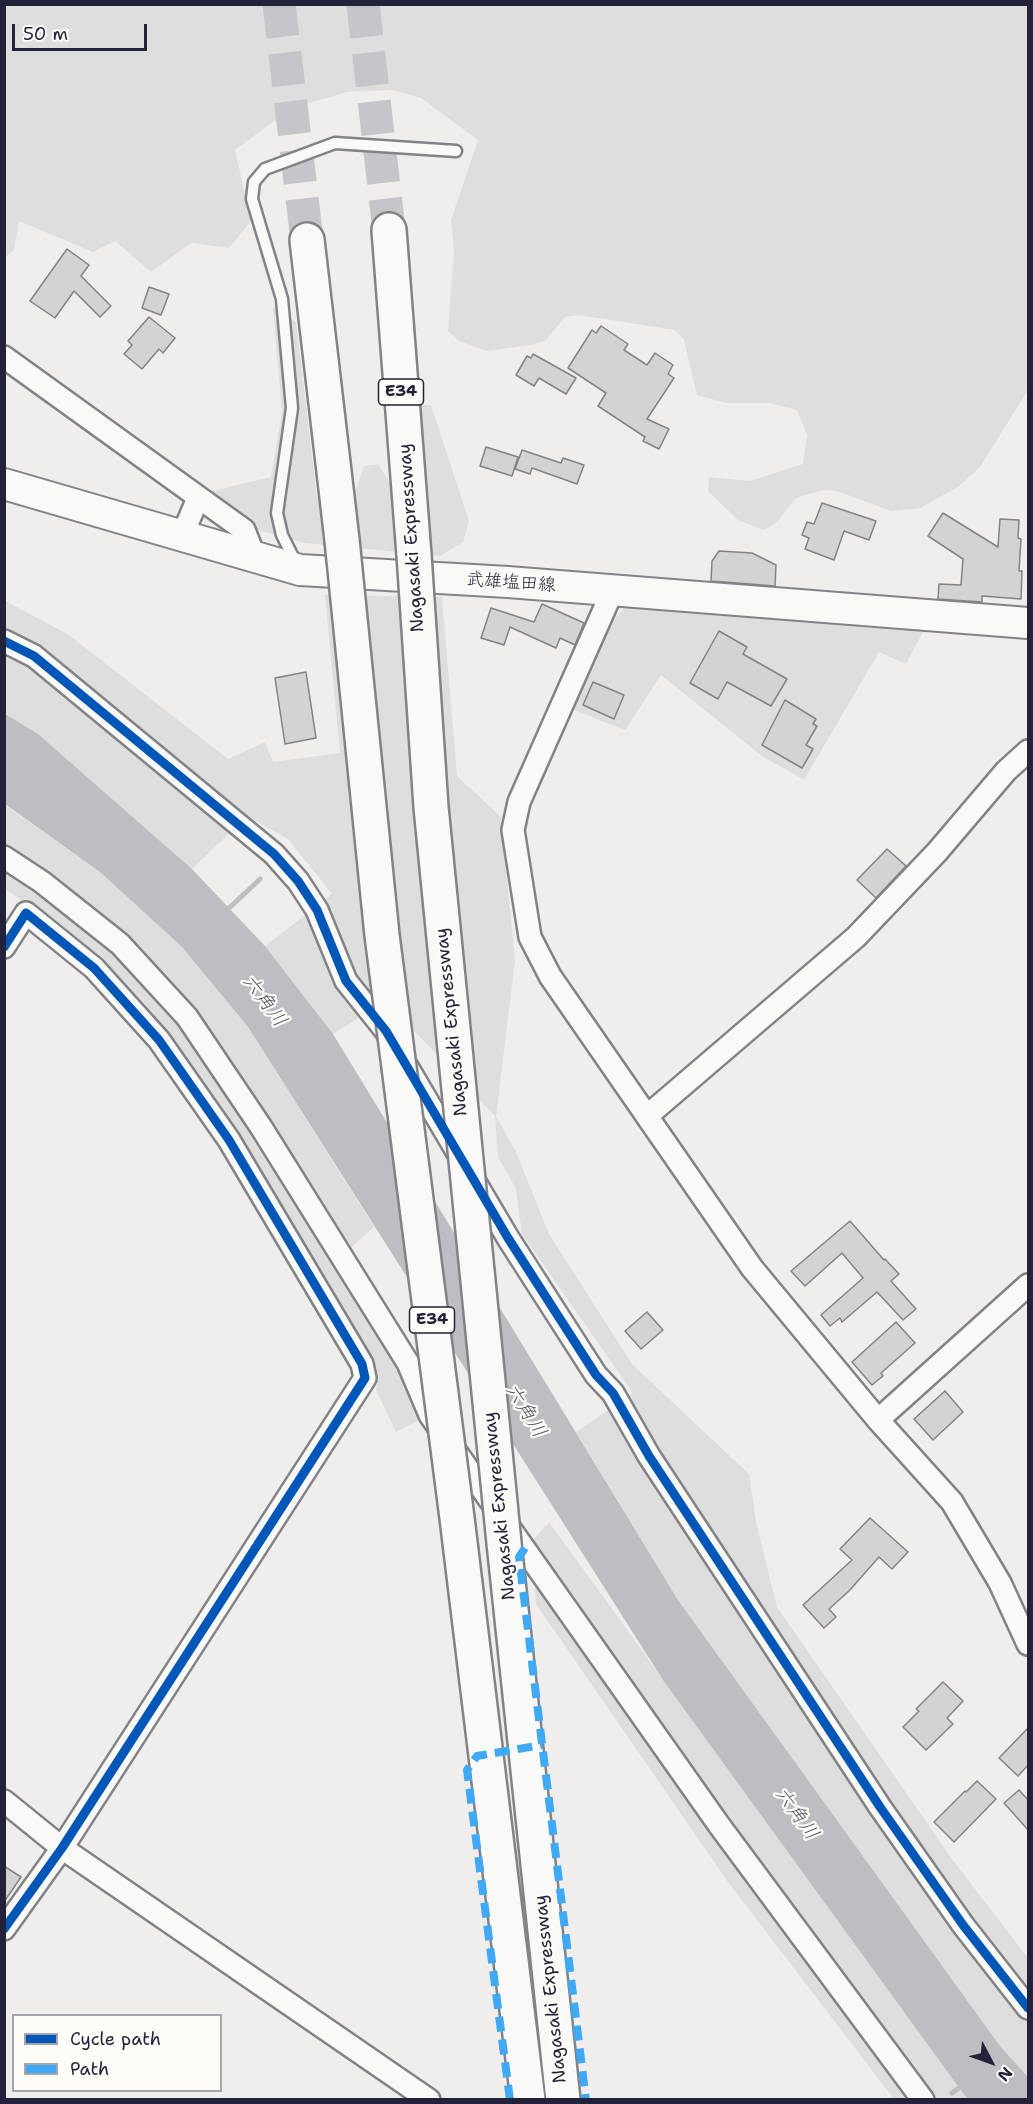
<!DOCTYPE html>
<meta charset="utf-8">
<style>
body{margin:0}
#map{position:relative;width:1033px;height:2104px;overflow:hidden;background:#efeeed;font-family:"Shantell Sans",sans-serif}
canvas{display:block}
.frame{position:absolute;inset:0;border:6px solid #22223b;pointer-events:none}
.legend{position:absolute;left:12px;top:2014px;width:210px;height:78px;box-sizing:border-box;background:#fdfcf7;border:2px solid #a5a5ac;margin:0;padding:8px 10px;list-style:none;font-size:18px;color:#22223b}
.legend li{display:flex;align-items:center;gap:12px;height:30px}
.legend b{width:30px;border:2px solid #a5a5ac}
.north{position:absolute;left:961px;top:2032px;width:60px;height:60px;-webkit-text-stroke:4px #fdfcf7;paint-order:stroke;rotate:131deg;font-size:16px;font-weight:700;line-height:24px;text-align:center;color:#22223b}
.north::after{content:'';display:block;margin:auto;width:21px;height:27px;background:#22223b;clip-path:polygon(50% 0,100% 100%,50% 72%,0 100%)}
.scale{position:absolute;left:12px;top:24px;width:135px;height:27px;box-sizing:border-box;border:3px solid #22223b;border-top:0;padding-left:8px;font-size:18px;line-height:21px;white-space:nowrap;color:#22223b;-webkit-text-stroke:4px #fdfcf7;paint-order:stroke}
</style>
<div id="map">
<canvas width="1033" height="2104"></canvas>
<div class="frame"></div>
<ul class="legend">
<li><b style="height:8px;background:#0057b8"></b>Cycle path</li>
<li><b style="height:8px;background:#3fa9f5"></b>Path</li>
</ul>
<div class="north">N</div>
<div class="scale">50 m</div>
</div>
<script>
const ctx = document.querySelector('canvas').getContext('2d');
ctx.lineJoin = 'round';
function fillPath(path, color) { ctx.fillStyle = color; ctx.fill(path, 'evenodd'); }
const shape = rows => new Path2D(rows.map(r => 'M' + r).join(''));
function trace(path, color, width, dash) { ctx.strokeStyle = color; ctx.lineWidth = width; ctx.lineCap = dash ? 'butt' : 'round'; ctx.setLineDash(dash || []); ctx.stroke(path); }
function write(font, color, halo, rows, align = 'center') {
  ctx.font = font + ' "Shantell Sans","Klee One",sans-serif'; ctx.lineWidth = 4.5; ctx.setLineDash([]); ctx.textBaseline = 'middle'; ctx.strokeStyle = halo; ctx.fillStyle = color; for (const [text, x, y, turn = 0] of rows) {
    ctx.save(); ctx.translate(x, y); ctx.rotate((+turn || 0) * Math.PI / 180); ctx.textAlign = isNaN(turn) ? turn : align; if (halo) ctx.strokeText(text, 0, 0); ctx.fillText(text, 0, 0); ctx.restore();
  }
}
const built = shape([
 [5,4,1028,5,1028,390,980,467,958,487,920,508,891,511,837,491,823,490,796,498,777,522,764,530,738,520,708,491,709,477,750,481,803,464,807,435,797,410,769,403,726,403,697,395,684,340,675,330,579,315,565,317,545,341,530,345,487,351,459,341,448,331,454,249,451,220,478,140,421,98,393,90,347,92,292,108,235,150,251,221,229,248,191,243,151,272,115,241,93,252,19,221,14,250,5,257],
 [273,307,296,322,317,498,332,510,351,505,364,466,378,464,408,512,417,405,431,405,469,521,463,542,440,556,304,543,255,529,204,493,271,477,282,412],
 [325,595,442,597,457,776,501,817,515,960,496,1116,516,1152,549,1234,632,1364,749,1474,756,1522,777,1607,952,1859,1028,1958,1028,2077,1000,2046,678,1600,576,1432,633,1393,522,1234,516,1189,498,1157,495,1116,386,1001,333,1034,265,946,332,894,288,839,247,816,192,869,38,734,5,713,4,600,69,635,228,759,265,742,273,762,340,753],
 [628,604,925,628,906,664,879,652,804,780,762,756,661,675,625,730,569,708,608,626],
 [4,804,100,872,182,947,248,1027,374,1227,336,1261,403,1366,423,1418,396,1432,376,1390,379,1375,236,1135,151,1013,65,929,5,889],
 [549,1522,965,2096,969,2099,894,2099,728,1882,536,1604,533,1540]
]);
const water = shape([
 [4,713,38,734,192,869,265,946,333,1034,678,1600,1000,2046,1028,2077,1028,2099,969,2099,965,2096,663,1680,248,1027,182,947,100,872,5,804]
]);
const stream = shape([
 [224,913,260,879],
 [952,2093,963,2085]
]);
const building = shape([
 [67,249,89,265,81,276,111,306,100,317,74,291,55,318,30,301,67,249],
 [149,287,169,294,161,315,142,308,149,287],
 [149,317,175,338,163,353,159,349,142,369,124,354,132,345,128,341,149,317],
 [601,326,628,344,624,350,647,365,655,353,673,365,668,374,674,378,647,419,669,429,659,449,643,441,645,437,598,406,606,393,568,368,592,330,596,333,601,326],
 [533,354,576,378,566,394,539,378,534,386,516,375,527,356,531,358,533,354],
 [486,447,518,457,512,476,480,466,486,447],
 [522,450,561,463,563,458,584,465,577,484,532,468,530,474,515,469,522,450],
 [822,503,876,521,869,540,844,531,834,560,805,549,809,538,802,535,807,522,814,524,822,503],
 [943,513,998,547,1000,519,1019,520,1018,538,1021,539,1019,571,1022,571,1021,599,982,596,982,602,938,599,939,584,961,585,963,559,928,536,943,513],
 [719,551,752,553,776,565,775,586,711,581,712,561,719,551],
 [542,604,584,623,575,645,560,638,556,648,510,627,504,645,481,638,491,608,534,622,542,604],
 [719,631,747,647,743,654,787,679,771,706,727,682,718,699,690,683,719,631],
 [306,672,316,738,285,744,275,678,306,672],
 [593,682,624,695,614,719,583,705,593,682],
 [785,700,816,719,813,724,817,726,806,745,813,749,802,768,762,745,785,700],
 [887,849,906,866,876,898,857,880,887,849],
 [850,1221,884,1260,885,1259,899,1274,891,1281,916,1309,903,1320,877,1292,842,1322,840,1318,830,1326,821,1315,863,1278,842,1253,805,1286,791,1271,850,1221],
 [647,1312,663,1330,641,1349,625,1331,647,1312],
 [896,1322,915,1343,881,1373,883,1376,872,1385,852,1362,896,1322],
 [945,1391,963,1412,933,1440,914,1419,945,1391],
 [870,1518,908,1552,892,1569,879,1557,849,1591,829,1609,836,1617,824,1628,803,1605,852,1560,840,1549,870,1518],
 [943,1682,963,1701,947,1718,953,1724,926,1750,903,1727,919,1711,916,1709,943,1682],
 [1029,1727,1029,1764,1018,1776,999,1758,1029,1727],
 [977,1781,996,1799,954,1842,934,1822,965,1791,966,1792,977,1781],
 [1019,1790,1029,1801,1029,1831,1004,1803,1019,1790],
 [4,1866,21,1877,4,1902,4,1866]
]);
const highwayTunnel = shape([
 [279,4,307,240],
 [363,4,389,230]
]);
const lane = shape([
 [297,565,282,535,277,513,292,408,282,299,252,199,254,182,265,169,335,143,456,151]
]);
const street = shape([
 [4,357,244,530,255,558],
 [182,536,198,498],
 [611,590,608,601,519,802,513,830,530,937,550,976,752,1268,878,1420,952,1502,1000,1583,1028,1644],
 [4,641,34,656,274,854,298,881,317,910,346,981,386,1031,508,1238,596,1375,613,1393,649,1456,880,1807,963,1925,1028,2008],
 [4,857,42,882,120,944,187,1017,261,1127,408,1363,430,1415,719,1825,923,2100],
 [4,947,26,913,94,968,159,1040,229,1140,362,1364,365,1378,62,1848,4,1929],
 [647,1116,856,937,937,852,1006,771,1028,751],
 [878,1420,1028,1285],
 [4,1801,62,1848,429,2100]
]);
const secondary = shape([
 [4,484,300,570,508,582,1028,623]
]);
const highway = shape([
 [389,230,414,555],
 [307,240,342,540]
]);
const highwayBridge = shape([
 [342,540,382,935,457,1518,528,2100],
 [414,555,431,807,504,1543,563,2100]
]);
const quiet = shape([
 [525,1548,519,1557,586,2100],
 [510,2100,467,1770,477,1756,542,1745]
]);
const cycleway = shape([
 [4,641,34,656,274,854,298,881,317,910,346,981,386,1031,508,1238,596,1375,613,1393,649,1456,880,1807,963,1925,1028,2008],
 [4,947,26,913,94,968,159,1040,229,1140,362,1364,365,1378,62,1848,4,1929]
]);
const shields = [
 [401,392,45],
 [432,1320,45]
];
const shieldNames = [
 ["E34",401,392],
 ["E34",432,1320]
];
const streetNames = [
 ["Nagasaki Expressway",412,538,-94],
 ["武雄塩田線",511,583,4],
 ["Nagasaki Expressway",452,1022,-96],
 ["Nagasaki Expressway",500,1506,-96],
 ["Nagasaki Expressway",551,1989,-96]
];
const waterNames = [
 ["六角川",264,1001,53],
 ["六角川",525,1411,58],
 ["六角川",796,1814,54]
];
fillPath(built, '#dfdede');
fillPath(water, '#bebec2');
trace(stream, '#bebec2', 5);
fillPath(building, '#d4d3d4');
trace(building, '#838287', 1.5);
trace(highwayTunnel, '#c6c5c9', 33, [33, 16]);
trace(lane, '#838287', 15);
trace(street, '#838287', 26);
trace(secondary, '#838287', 34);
trace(highway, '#838287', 38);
trace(lane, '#f9f9f7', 10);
trace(street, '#f9f9f7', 21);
trace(secondary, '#f9f9f7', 30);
trace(highway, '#f9f9f7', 33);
trace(highwayBridge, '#838287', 38, []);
trace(highwayBridge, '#f9f9f7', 33);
trace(quiet, '#3fa9f5', 8, [15, 8]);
trace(cycleway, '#0057b8', 9);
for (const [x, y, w] of shields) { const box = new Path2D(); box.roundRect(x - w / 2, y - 13, w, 26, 4.5); ctx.fillStyle = '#fdfcf7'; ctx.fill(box); trace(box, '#22223b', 1.5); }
write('bold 16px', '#22223b', null, shieldNames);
write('18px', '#22223b', '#fdfcf7', streetNames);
write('italic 20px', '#58586a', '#fdfcf7', waterNames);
</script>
